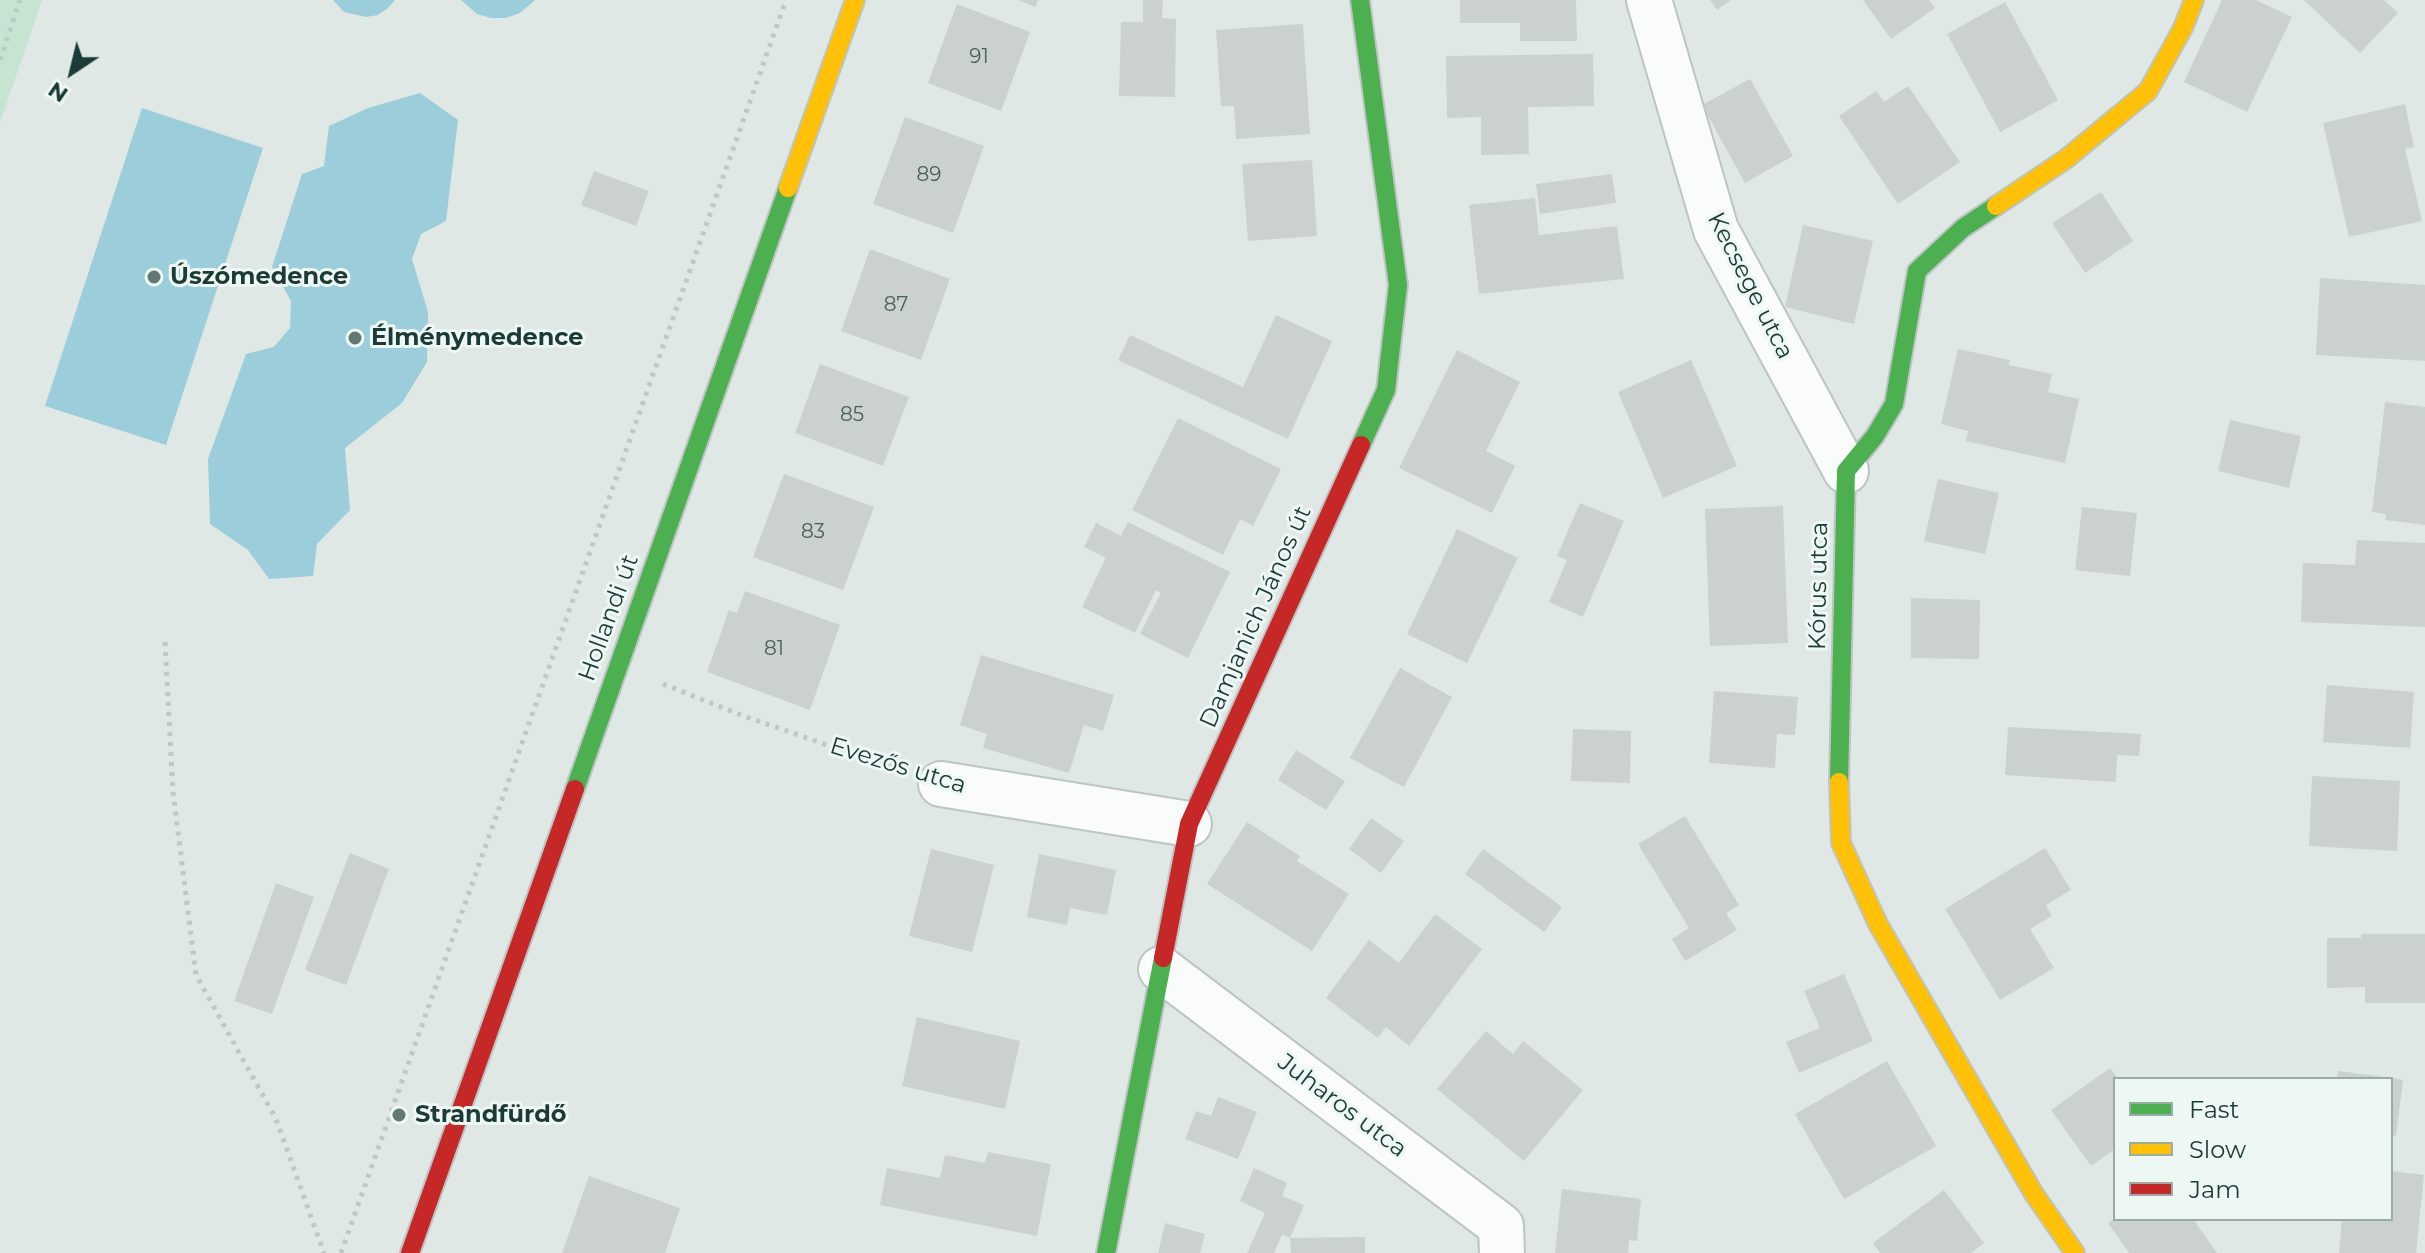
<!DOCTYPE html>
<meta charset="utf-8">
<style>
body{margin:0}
#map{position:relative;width:2425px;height:1253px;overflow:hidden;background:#e0e8e5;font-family:Montserrat,sans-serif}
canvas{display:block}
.legend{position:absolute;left:2113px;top:1077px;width:280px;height:144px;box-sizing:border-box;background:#edf7f3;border:2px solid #9aaca7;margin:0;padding:10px 14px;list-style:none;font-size:24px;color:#1d3b36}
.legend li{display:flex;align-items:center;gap:16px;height:40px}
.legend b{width:40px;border:2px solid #9aaca7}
.north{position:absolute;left:32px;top:32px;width:80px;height:80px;-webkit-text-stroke:6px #edf7f3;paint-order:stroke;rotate:215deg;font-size:22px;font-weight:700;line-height:32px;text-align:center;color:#1d3b36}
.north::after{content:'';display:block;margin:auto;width:28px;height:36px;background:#1d3b36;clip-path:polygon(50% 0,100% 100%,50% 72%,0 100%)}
</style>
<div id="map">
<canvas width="2425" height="1253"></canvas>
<ul class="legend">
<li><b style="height:10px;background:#4caf50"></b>Fast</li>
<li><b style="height:10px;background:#ffc107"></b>Slow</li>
<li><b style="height:10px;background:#c62828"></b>Jam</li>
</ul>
<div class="north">N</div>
</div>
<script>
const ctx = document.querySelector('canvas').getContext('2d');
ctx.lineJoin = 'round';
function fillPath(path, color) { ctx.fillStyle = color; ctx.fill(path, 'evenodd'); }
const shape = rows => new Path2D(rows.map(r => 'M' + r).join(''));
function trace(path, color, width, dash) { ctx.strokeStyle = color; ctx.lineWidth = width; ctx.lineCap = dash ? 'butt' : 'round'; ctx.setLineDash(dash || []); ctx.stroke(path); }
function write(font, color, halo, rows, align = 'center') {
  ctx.font = font + ' Montserrat,sans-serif'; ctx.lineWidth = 6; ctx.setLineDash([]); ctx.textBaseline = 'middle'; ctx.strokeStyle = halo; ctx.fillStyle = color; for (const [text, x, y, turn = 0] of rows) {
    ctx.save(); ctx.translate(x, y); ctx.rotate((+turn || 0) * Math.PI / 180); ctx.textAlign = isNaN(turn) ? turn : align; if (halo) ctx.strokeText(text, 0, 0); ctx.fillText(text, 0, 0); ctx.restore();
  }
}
const green = shape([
 [0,0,42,0,0,123]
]);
const water = shape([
 [333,0,395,0,388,8,378,15,366,17,344,12],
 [461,0,535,0,520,13,506,18,491,18,477,14],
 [420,93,458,120,446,221,421,234,412,259,428,312,427,362,402,403,345,448,350,510,317,544,313,576,269,579,248,550,210,524,208,459,246,354,274,347,290,328,291,301,272,267,302,174,324,166,329,126,368,108],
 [142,108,263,148,166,445,45,406]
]);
const building = shape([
 [1018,0,1038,0,1035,7],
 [1143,0,1163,0,1162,18,1176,19,1175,97,1119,96,1121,22,1143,22],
 [1460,0,1576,0,1577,41,1520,41,1520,23,1460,23],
 [1710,0,1731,0,1717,10],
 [1863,0,1929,0,1935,8,1891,39],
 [2222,0,2256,0,2292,17,2247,112,2184,82],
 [2304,0,2384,0,2398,13,2360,53],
 [2005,2,2058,100,2000,132,1947,34],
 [957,4,1030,32,1001,111,928,83],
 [1303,24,1310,134,1236,139,1234,106,1221,106,1216,30],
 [1593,54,1594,106,1528,107,1529,154,1481,155,1481,117,1447,118,1446,56],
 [1750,79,1793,156,1745,183,1702,105],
 [1908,86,1960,162,1898,204,1839,116,1876,91,1884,102],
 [2405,104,2414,147,2405,149,2422,221,2349,237,2323,123],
 [905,117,984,146,953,233,873,204],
 [1312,160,1317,236,1248,241,1242,164],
 [594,171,649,191,636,226,581,205],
 [1612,174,1616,203,1540,214,1536,184],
 [2101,192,2133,241,2085,273,2052,223],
 [1535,198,1539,235,1617,226,1624,279,1479,294,1469,205],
 [1803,225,1873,241,1854,324,1785,307],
 [870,249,950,279,921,360,841,331],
 [2320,278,2425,285,2425,361,2316,355],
 [1276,315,1332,341,1288,439,1118,360,1130,335,1243,387],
 [1958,349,2010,360,2009,365,2052,374,2048,392,2079,399,2065,463,1966,441,1968,431,1941,424],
 [1457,350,1520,382,1486,451,1515,466,1492,513,1399,468],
 [1691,360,1737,466,1663,498,1618,392],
 [820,364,909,397,883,466,795,433],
 [2385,402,2425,407,2425,525,2385,520,2386,514,2372,512],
 [1178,418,1281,469,1253,526,1240,519,1223,555,1132,510],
 [2230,420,2301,436,2289,488,2218,471],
 [784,474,874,507,843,590,753,557],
 [1938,479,1999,493,1985,554,1924,541],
 [1580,503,1624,521,1583,617,1549,602,1567,560,1557,556],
 [1783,506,1788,643,1710,646,1705,509],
 [2082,507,2137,513,2130,576,2075,570],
 [1128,522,1230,572,1188,658,1140,634,1161,593,1156,590,1135,633,1082,607,1106,558,1084,547,1096,523,1121,536],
 [1457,529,1518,558,1467,663,1407,634],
 [2357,540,2425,543,2425,627,2301,622,2303,563,2355,565],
 [745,591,840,625,810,710,707,672,729,610,737,613],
 [1911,598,1980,600,1979,659,1911,658],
 [981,655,1114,695,1103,731,1084,725,1069,773,983,748,987,734,960,725],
 [1400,668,1452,697,1404,787,1350,758],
 [2327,685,2414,692,2410,748,2323,742],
 [1714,691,1798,697,1795,735,1777,734,1775,768,1709,763],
 [2008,727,2141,734,2139,756,2117,755,2116,782,2005,775],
 [1573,729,1631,731,1630,783,1571,781],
 [1296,750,1345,781,1326,810,1278,780],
 [2312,776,2400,781,2397,851,2309,846],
 [1685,816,1739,905,1726,913,1737,930,1685,961,1672,939,1689,928,1638,844],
 [1371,818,1404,841,1381,873,1349,849],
 [1247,822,1300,856,1297,861,1349,894,1312,951,1207,884],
 [2045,848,2071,890,2046,905,2052,916,2030,929,2054,968,2000,1000,1945,909],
 [931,849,994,865,972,952,909,936],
 [1483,849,1562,907,1544,932,1465,874],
 [350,853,389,869,346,985,305,970],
 [1039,854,1116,870,1107,915,1070,908,1067,925,1027,917],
 [276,883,314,897,272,1014,234,1001],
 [1435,914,1482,949,1409,1046,1386,1027,1378,1038,1326,998,1369,940,1399,963],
 [2361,934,2425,934,2425,1003,2365,1003,2365,987,2327,988,2327,938,2361,938],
 [1844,974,1873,1041,1799,1073,1786,1042,1820,1028,1804,991],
 [917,1017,1020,1041,1005,1109,902,1086],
 [1486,1031,1513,1054,1523,1041,1583,1090,1524,1161,1437,1089],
 [1887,1061,1936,1146,1844,1199,1795,1114],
 [2110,1068,2118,1079,2115,1079,2115,1149,2091,1166,2051,1110],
 [2338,1071,2384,1077,2384,1079,2337,1079],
 [2391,1078,2403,1080,2396,1136,2391,1135],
 [1218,1097,1257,1112,1238,1159,1185,1139,1196,1111,1211,1116],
 [988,1152,1051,1164,1037,1236,880,1205,887,1168,940,1178,945,1155,985,1163],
 [1254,1168,1287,1183,1282,1196,1304,1205,1290,1238,1282,1235,1274,1253,1247,1253,1265,1213,1240,1201],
 [2391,1171,2424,1175,2416,1253,2339,1253,2342,1219,2391,1219],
 [589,1176,680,1208,665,1253,562,1253],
 [1562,1189,1641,1199,1637,1241,1629,1240,1628,1253,1555,1253],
 [1944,1190,1984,1243,1971,1253,1880,1253,1873,1243],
 [2114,1219,2193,1219,2217,1253,2129,1253,2108,1223],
 [1165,1223,1205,1234,1200,1253,1158,1253],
 [1365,1237,1365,1253,1291,1253,1290,1238]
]);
const path = shape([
 [0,60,20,0],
 [165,642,173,792,196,975,276,1119,324,1253],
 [663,684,741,715,902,771],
 [341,1253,786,0]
]);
const street = shape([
 [1649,0,1716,230,1846,471],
 [941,784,1189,824],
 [1161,969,1501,1226,1502,1253]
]);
const fast = shape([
 [1360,0,1398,285,1386,390,1361,445],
 [1839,782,1846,471,1875,436,1894,404,1917,271,1963,228,1996,206],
 [575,789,788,188],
 [1106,1253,1163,958]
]);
const slow = shape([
 [788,188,855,0],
 [1996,206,2066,159,2148,91,2183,28,2194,0],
 [1839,782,1841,843,1878,924,2034,1194,2075,1253]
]);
const jam = shape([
 [1163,958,1189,824,1361,445],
 [410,1253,575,789]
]);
const markers = [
 [154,277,8,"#617873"],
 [355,338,8,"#617873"],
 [399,1115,8,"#617873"]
];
const numberNames = [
 ["91",979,57],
 ["89",929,175],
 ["87",896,305],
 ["85",852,415],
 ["83",813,532],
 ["81",774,649]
];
const poiNames = [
 ["Úszómedence",170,277],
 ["Élménymedence",371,338],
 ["Strandfürdő",415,1115]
];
const streetNames = [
 ["Kecsege utca",1750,286,63],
 ["Kórus utca",1819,586,-89],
 ["Damjanich János út",1256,617,-66],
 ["Hollandi út",609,618,-70],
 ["Evezős utca",898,766,17],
 ["Juharos utca",1342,1106,37]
];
fillPath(green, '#c7e3d2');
fillPath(water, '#9bcdda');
fillPath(building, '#cad1cf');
trace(street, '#bdc5c2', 48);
trace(fast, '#bcc5c2', 22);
trace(slow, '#bcc5c2', 22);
trace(jam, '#bcc5c2', 22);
trace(path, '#bec8c6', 5, [4, 6]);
trace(street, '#fafcfb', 44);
trace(fast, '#4caf50', 18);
trace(slow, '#ffc107', 18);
trace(jam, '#c62828', 18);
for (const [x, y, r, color] of markers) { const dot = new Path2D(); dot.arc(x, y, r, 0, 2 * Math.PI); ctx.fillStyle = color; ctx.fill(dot); trace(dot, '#edf7f3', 3); }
write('20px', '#48605c', null, numberNames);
write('bold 24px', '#1d3b36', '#edf7f3', poiNames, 'left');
write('24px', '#1d3b36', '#edf7f3', streetNames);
</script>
